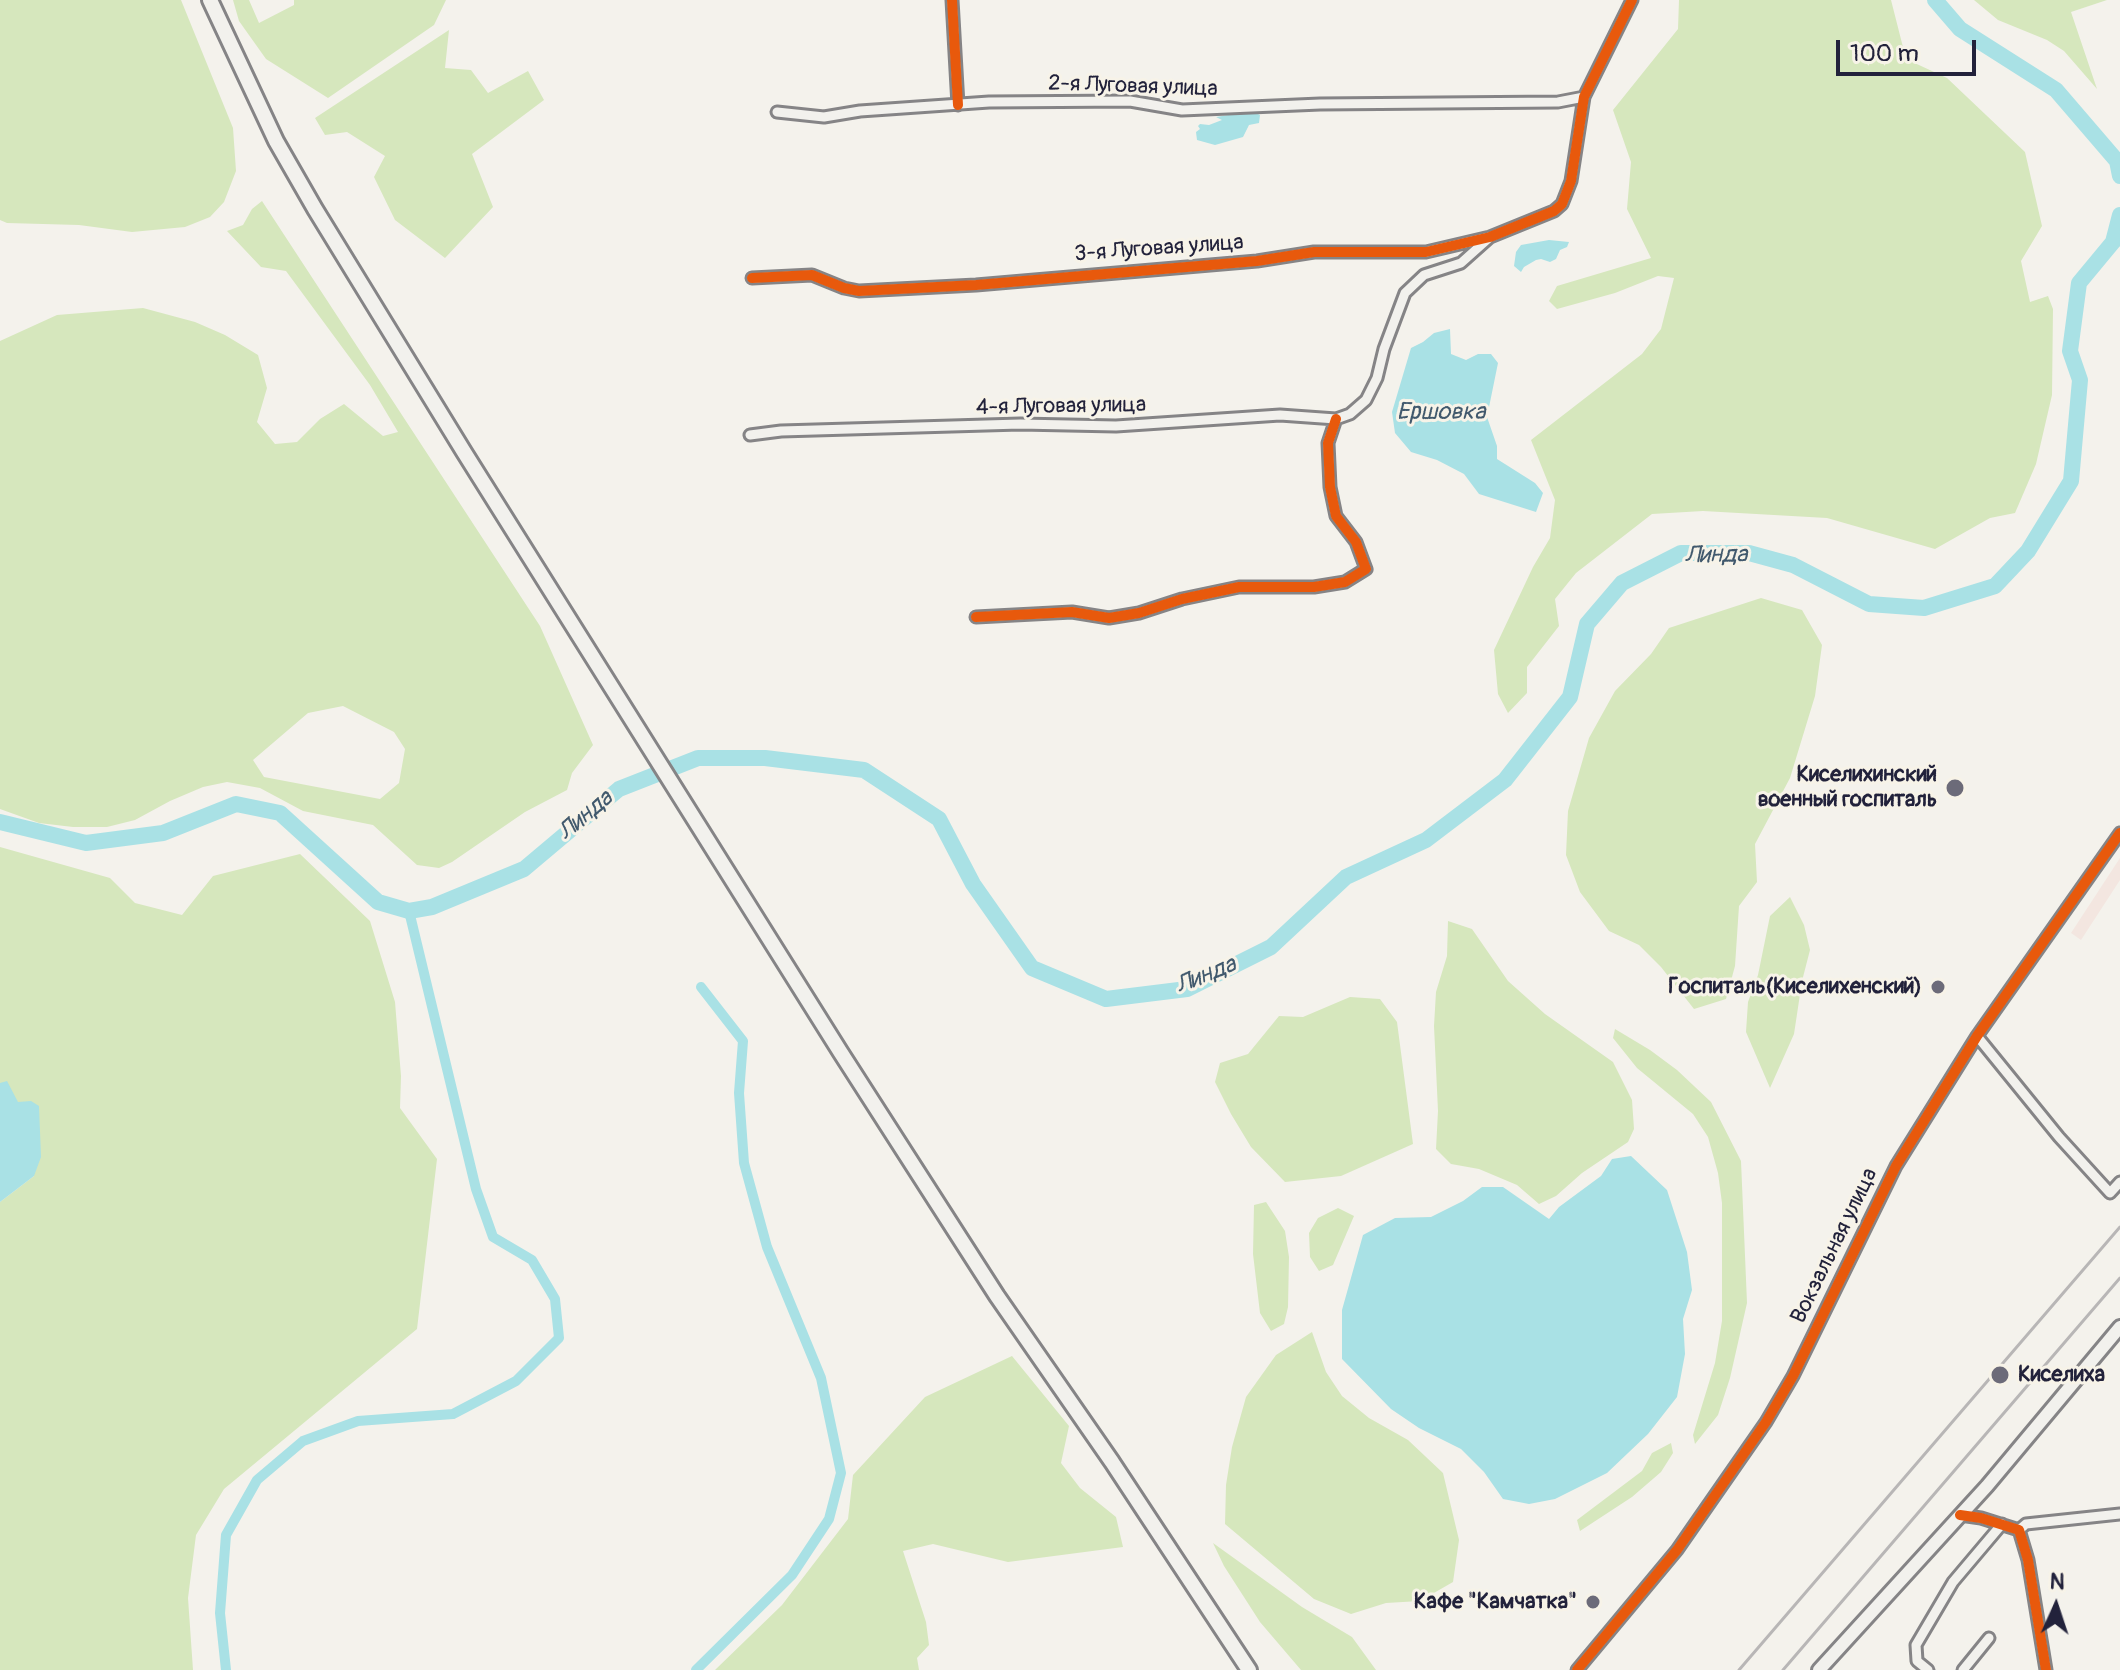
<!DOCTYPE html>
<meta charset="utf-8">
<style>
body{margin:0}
#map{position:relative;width:2120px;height:1670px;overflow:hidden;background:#f4f2ec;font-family:Pangolin,sans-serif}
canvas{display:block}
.north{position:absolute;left:2016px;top:1566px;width:80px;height:80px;-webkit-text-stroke:6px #f7f3e8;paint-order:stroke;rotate:3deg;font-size:22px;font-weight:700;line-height:32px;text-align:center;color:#22223b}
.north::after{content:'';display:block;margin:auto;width:28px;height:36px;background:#22223b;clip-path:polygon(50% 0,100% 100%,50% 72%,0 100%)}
.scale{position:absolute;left:1836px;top:40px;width:140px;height:36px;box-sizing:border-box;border:4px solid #22223b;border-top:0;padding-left:10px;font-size:24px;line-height:28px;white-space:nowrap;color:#22223b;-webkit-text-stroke:6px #f7f3e8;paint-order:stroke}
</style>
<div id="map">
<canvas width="2120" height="1670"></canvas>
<div class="north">N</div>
<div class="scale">100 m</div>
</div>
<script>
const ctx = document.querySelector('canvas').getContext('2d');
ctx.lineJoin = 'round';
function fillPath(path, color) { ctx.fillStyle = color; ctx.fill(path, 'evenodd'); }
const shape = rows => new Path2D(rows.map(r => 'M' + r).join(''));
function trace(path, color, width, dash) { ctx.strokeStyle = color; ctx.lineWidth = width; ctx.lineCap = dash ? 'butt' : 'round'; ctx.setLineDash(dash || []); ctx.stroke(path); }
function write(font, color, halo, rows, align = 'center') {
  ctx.font = font + ' Pangolin,sans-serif'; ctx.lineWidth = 6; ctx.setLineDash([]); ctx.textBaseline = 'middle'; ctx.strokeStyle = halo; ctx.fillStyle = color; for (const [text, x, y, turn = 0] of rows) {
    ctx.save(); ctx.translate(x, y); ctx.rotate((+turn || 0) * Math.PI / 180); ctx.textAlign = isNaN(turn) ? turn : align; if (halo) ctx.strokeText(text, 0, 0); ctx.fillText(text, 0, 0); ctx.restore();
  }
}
const built = shape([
 [2120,858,2120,880,2081,940,2071,933]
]);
const green = shape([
 [0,0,181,0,233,128,236,171,224,202,210,217,185,227,132,232,79,225,7,223,0,220],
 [233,0,249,0,259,23,294,5,294,0,446,0,434,25,328,98,266,59,239,21],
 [1679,0,1891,0,1906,59,1947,78,2025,152,2042,226,2021,261,2030,302,2048,296,2053,309,2052,395,2036,464,2015,513,1990,518,1935,549,1827,518,1703,511,1652,514,1576,573,1555,599,1559,626,1527,667,1527,693,1508,713,1498,694,1494,650,1533,567,1550,538,1555,500,1531,440,1642,354,1661,329,1674,278,1658,276,1615,293,1557,309,1549,301,1557,286,1651,258,1627,209,1631,162,1613,110,1678,29],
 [1974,0,2107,0,2071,12,2097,89,2064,51,2047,40,1998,20],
 [449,30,445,68,471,70,488,93,528,71,544,100,472,154,493,207,445,258,395,220,374,177,385,156,347,132,325,135,315,118],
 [262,201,540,626,593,745,572,773,567,790,525,812,452,862,439,868,417,865,373,825,303,811,260,788,227,782,203,787,170,801,135,820,107,827,73,827,39,823,0,809,0,341,57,315,143,308,195,322,225,335,258,355,267,388,257,422,275,444,297,442,320,419,344,404,383,436,398,432,370,385,286,271,261,267,227,231,243,225,252,209],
 [343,706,394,732,405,749,399,783,380,799,264,777,253,760,308,713],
 [1761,598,1802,610,1822,645,1815,696,1790,778,1755,844,1757,882,1739,906,1735,966,1726,999,1694,1009,1661,967,1639,945,1609,931,1580,892,1566,855,1568,811,1589,738,1615,691,1651,654,1669,628],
 [0,847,110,878,135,903,182,915,213,876,300,854,370,921,395,1002,401,1076,400,1108,437,1159,417,1329,224,1489,196,1535,188,1598,193,1670,0,1670,0,1202,34,1176,0,1130],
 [1790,897,1804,925,1810,950,1802,981,1794,1034,1770,1088,1746,1032,1748,1002,1758,975,1770,916],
 [1448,921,1472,929,1508,981,1545,1014,1613,1062,1632,1100,1634,1129,1628,1142,1582,1173,1556,1196,1539,1204,1517,1185,1479,1169,1451,1164,1436,1149,1438,1111,1434,1026,1436,992,1447,956],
 [1350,997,1380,999,1397,1022,1413,1144,1341,1176,1285,1182,1251,1147,1231,1114,1215,1082,1220,1063,1248,1054,1279,1016,1303,1017],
 [1615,1029,1650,1050,1677,1070,1711,1102,1741,1161,1747,1303,1730,1378,1718,1415,1695,1444,1693,1435,1715,1363,1722,1321,1722,1203,1718,1173,1708,1137,1693,1114,1637,1068,1613,1038],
 [1266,1202,1285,1231,1289,1257,1288,1307,1284,1324,1271,1331,1260,1313,1253,1254,1254,1205],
 [1338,1208,1354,1216,1333,1265,1319,1271,1310,1257,1309,1233,1318,1218],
 [1312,1332,1326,1372,1342,1396,1369,1418,1408,1440,1443,1473,1459,1540,1453,1582,1420,1601,1386,1603,1351,1614,1314,1599,1225,1524,1226,1485,1232,1447,1246,1397,1276,1355],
 [1012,1356,1069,1426,1061,1463,1080,1488,1116,1517,1123,1547,1008,1562,933,1544,903,1551,926,1622,929,1645,917,1658,919,1670,715,1670,782,1605,848,1519,853,1475,925,1397],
 [1671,1443,1673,1453,1661,1472,1632,1497,1580,1531,1577,1520,1642,1471,1652,1453],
 [1213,1543,1302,1607,1352,1637,1376,1670,1301,1670,1260,1622,1224,1566]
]);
const water = shape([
 [1252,111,1260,115,1259,123,1249,125,1243,137,1215,145,1197,140,1196,132,1200,129,1198,126,1200,124,1209,125,1222,120,1216,117],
 [1549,240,1569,242,1567,247,1560,250,1556,259,1550,262,1541,259,1536,260,1524,267,1521,272,1514,266,1516,252,1521,245],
 [1450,329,1451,354,1466,360,1478,354,1491,354,1498,363,1487,417,1497,446,1497,459,1535,483,1543,493,1536,512,1479,494,1464,474,1437,460,1411,452,1395,433,1392,412,1411,348,1423,342,1434,333],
 [7,1081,18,1102,31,1101,39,1106,41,1157,34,1176,0,1202,0,1083],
 [1631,1156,1667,1190,1687,1252,1692,1290,1683,1319,1685,1354,1677,1397,1648,1434,1607,1473,1555,1499,1529,1504,1503,1499,1484,1472,1461,1449,1419,1428,1391,1409,1342,1359,1342,1310,1363,1235,1395,1218,1431,1217,1463,1201,1482,1187,1503,1187,1549,1219,1559,1207,1601,1176,1612,1159]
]);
const canal = shape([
 [226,1670,220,1613,226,1535,257,1480,303,1441,358,1421,453,1414,516,1381,559,1338,555,1299,532,1260,493,1237,476,1189,409,911],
 [696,1670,792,1575,829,1519,841,1473,821,1378,767,1247,744,1163,739,1093,743,1041,701,987]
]);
const river = shape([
 [1935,0,1960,29,2056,90,2117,161,2120,176],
 [0,822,86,843,163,833,236,804,280,813,378,902,409,911,432,907,524,869,619,789,698,758,765,758,864,770,939,819,973,884,1032,968,1106,999,1187,989,1271,947,1346,877,1426,840,1505,780,1570,697,1587,624,1622,583,1681,553,1749,553,1793,565,1869,604,1924,608,1995,586,2028,551,2071,481,2080,380,2070,351,2079,283,2113,242,2120,215]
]);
const street = shape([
 [952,0,958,105],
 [777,112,824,117,860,111,989,102,1130,101,1182,110,1320,104,1558,102,1584,97],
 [752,278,812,275,844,288,859,291,976,285,1257,261,1314,252,1426,252,1490,237,1554,211,1562,204,1571,181,1584,97,1632,0],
 [750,435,781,431,1020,424,1116,426,1280,415,1336,419,1350,414,1366,400,1377,378,1384,349,1405,293,1424,275,1461,263,1489,238],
 [976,617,1072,612,1109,618,1139,613,1182,599,1239,587,1314,587,1345,582,1366,569,1356,542,1336,516,1330,487,1328,443,1336,419],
 [1977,1036,2059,1137,2110,1193,2120,1182],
 [1960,1515,1981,1518,2019,1530,2028,1560,2046,1670],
 [2019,1530,2026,1524,2120,1514],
 [1577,1670,1677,1550,1766,1422,1793,1376,1896,1166,1977,1036,2120,833],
 [1928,1670,1917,1661,1916,1645,1953,1582,2002,1524],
 [1963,1670,1989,1638]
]);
const secondary = shape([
 [1819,1670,1987,1486,2120,1327]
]);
const primary = shape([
 [210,0,276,141,315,209,464,452,841,1053,997,1296,1112,1462,1249,1670]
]);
const rail = shape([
 [1739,1670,2120,1227],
 [1783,1670,2120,1278]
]);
const cycleway = shape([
 [952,0,958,105],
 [752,278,812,275,844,288,859,291,976,285,1257,261,1314,252,1426,252,1490,237,1554,211,1562,204,1571,181,1584,97,1632,0],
 [976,617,1072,612,1109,618,1139,613,1182,599,1239,587,1314,587,1345,582,1366,569,1356,542,1336,516,1330,487,1328,443,1336,419],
 [1960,1515,1981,1518,2019,1530,2028,1560,2046,1670],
 [1577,1670,1677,1550,1766,1422,1793,1376,1896,1166,1977,1036,2120,833]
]);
const markers = [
 [1955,788,10,"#6c6b79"],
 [1938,987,8,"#6c6b79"],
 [2000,1375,10,"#6c6b79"],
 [1593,1602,8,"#6c6b79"]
];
const streetNames = [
 ["2-я Луговая улица",1133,87,2],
 ["3-я Луговая улица",1159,249,-4],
 ["4-я Луговая улица",1061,407,-1],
 ["Вокзальная улица",1835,1246,-64]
];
const poiNames = [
 ["Киселихинский",1937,775],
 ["военный госпиталь",1937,800],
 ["Госпиталь(Киселихенский)",1922,987],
 ["Киселиха",2018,1375,"left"],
 ["Кафе \"Камчатка\"",1577,1602]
];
const waterNames = [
 ["Ершовка",1441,413],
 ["Линда",1716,556,-1],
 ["Линда",586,816,-40],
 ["Линда",1206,976,-22]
];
fillPath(built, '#f3e6e0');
fillPath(green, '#d6e7bd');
fillPath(water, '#a9e1e5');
trace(canal, '#a9e1e5', 10);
trace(river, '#a9e1e5', 16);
trace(street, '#858486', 15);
trace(secondary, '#858486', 18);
trace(primary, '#858486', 20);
trace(street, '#f2f1ed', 9);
trace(secondary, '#f2f1ed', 12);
trace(primary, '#f2f1ed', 14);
trace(rail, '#b8b6b6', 3);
trace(cycleway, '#e8590c', 10);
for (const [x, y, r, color] of markers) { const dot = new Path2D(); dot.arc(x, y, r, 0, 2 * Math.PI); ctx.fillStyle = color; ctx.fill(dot); trace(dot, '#f7f3e8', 3); }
write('22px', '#22223b', '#f7f3e8', streetNames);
write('bold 22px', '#22223b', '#f7f3e8', poiNames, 'right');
write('italic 24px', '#41596d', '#f7f3e8', waterNames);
</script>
